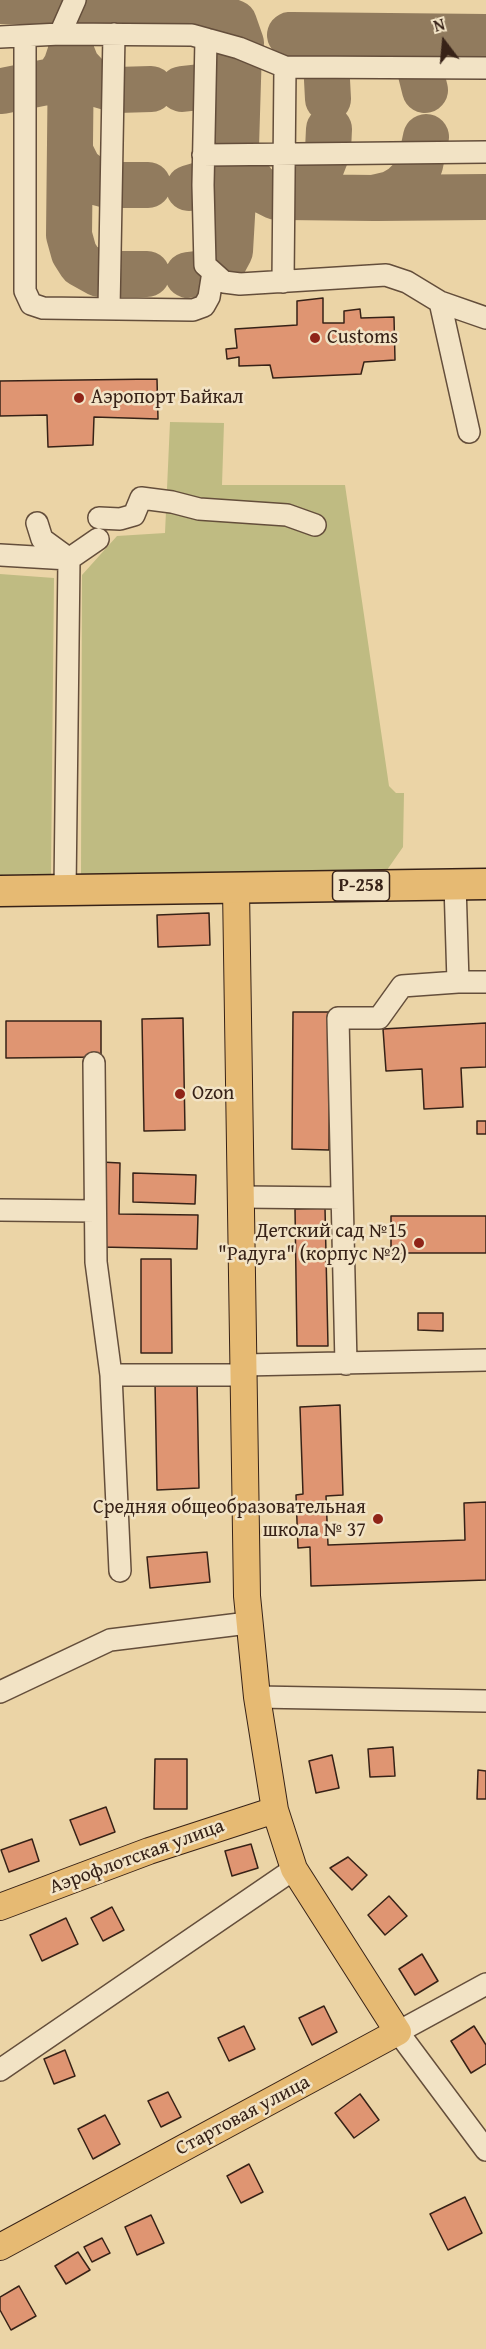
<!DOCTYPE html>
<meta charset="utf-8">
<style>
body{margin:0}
#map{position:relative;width:486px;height:2349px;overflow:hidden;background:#ebd4a6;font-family:"Gentium Book Plus",serif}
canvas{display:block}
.north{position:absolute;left:414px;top:12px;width:60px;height:60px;-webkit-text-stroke:4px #f2e3c5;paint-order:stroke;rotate:344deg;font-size:16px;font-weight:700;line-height:24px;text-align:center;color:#372217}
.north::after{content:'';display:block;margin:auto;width:21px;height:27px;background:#372217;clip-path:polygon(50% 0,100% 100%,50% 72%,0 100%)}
</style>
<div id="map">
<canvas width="486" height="2349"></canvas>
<div class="north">N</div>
</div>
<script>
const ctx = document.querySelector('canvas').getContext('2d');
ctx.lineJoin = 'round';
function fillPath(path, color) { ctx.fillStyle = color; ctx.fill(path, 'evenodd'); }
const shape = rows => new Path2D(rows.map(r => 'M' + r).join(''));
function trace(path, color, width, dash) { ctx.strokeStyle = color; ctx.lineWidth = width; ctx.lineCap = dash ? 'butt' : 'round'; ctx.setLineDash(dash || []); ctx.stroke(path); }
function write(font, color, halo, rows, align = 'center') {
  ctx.font = font + ' "Gentium Book Plus",serif'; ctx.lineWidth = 5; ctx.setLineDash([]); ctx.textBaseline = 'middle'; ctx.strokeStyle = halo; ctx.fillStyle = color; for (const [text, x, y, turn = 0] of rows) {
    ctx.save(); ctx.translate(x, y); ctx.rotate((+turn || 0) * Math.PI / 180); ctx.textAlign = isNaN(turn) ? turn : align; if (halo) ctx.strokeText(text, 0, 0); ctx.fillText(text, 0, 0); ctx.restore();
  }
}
const green = shape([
 [170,422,224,423,222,485,345,485,389,786,396,793,404,793,403,847,387,870,81,874,82,575,117,536,165,533],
 [0,574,54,578,51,874,0,875]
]);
const taxiway = shape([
 [0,1,147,4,213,14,234,23,241,43,230,68,214,81,200,87,182,89],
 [290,35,303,39,322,52,326,61,328,99],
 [292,35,389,36,399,40,416,54,425,90],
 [389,36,486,37],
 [2,91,57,80,66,66,71,51,71,38],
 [72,155,79,169,96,182,107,185,148,185],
 [189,188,213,181,231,162,236,147,239,48],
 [286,197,374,198,391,194,403,187,413,177,420,165,426,137],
 [376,198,486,197],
 [147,274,99,274,81,264,74,253,69,235,71,51,77,66,93,83,117,90,151,89],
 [188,275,213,272,222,266,230,251,236,147,240,165,256,187,276,197,286,197,300,192,319,173,328,150,329,129]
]);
const building = shape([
 [323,298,323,323,344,323,344,311,360,309,361,318,394,317,395,360,364,362,361,374,273,378,270,365,239,366,239,357,227,359,226,349,237,348,235,329,297,325,297,301,323,298],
 [157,379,158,419,94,417,93,445,48,447,47,415,0,416,0,381,157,379],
 [209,913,210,945,158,947,157,915,209,913],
 [293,1012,330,1012,329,1150,292,1149,293,1012],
 [183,1018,185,1130,144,1131,142,1019,183,1018],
 [6,1021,101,1021,101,1057,6,1058,6,1021],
 [486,1023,486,1067,461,1068,463,1107,424,1109,422,1069,386,1071,383,1029,486,1023],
 [477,1121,486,1121,486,1134,477,1134,477,1121],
 [101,1162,120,1163,119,1214,198,1215,197,1249,100,1247,101,1162],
 [133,1173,196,1175,195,1204,133,1202,133,1173],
 [325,1208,328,1346,297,1346,295,1209,325,1208],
 [391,1216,486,1216,486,1253,391,1253,391,1216],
 [141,1259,171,1259,172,1353,141,1353,141,1259],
 [418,1313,443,1313,443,1331,418,1330,418,1313],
 [197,1381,199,1488,157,1490,155,1382,197,1381],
 [340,1405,343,1495,326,1496,328,1545,465,1540,464,1503,486,1502,486,1580,311,1586,310,1547,298,1548,296,1495,303,1494,300,1407,340,1405],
 [207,1552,210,1582,150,1588,147,1557,207,1552],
 [393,1747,395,1776,370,1777,368,1749,393,1747],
 [332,1755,339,1788,316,1793,309,1761,332,1755],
 [155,1759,187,1759,187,1809,154,1809,155,1759],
 [478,1770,486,1771,486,1799,477,1799,478,1770],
 [106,1807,115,1832,80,1845,70,1820,106,1807],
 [32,1839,39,1861,9,1872,1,1850,32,1839],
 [251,1844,258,1868,232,1876,225,1851,251,1844],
 [348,1857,367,1875,352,1890,330,1868,348,1857],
 [389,1896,407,1916,385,1935,368,1915,389,1896],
 [112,1907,124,1930,103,1941,91,1918,112,1907],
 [66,1918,78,1944,42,1961,30,1935,66,1918],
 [422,1954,438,1981,415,1995,399,1969,422,1954],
 [324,2006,337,2032,312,2045,299,2018,324,2006],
 [244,2026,255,2049,229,2061,218,2038,244,2026],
 [474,2026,486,2045,486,2064,471,2073,451,2041,474,2026],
 [65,2050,75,2076,54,2084,44,2059,65,2050],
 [168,2092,181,2117,161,2127,148,2101,168,2092],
 [360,2094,379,2120,354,2138,335,2113,360,2094],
 [105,2115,120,2144,93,2159,78,2129,105,2115],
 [249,2164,263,2192,241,2203,227,2176,249,2164],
 [465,2197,482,2233,448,2250,430,2214,465,2197],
 [151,2215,164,2243,137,2255,125,2227,151,2215],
 [102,2238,110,2253,92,2262,84,2247,102,2238],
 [78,2252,90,2270,66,2284,55,2266,78,2252],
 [19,2286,36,2316,11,2330,0,2310,0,2297,19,2286]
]);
const minor = shape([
 [60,34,75,0],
 [25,36,25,291,31,304,43,308,193,310,204,306,209,297,213,272],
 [0,37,60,34,192,35,239,48,285,67,486,68],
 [206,39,203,185,205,265,224,282,240,284,386,275,407,282,440,302,486,318],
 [203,155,486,152],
 [283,282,285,67],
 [440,302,469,432],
 [109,309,114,34],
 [99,518,120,519,134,515,141,498,172,502,199,509,287,515,315,525],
 [37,523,42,539,68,558],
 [0,555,69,559],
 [455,884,458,982,486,982],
 [65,890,69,559,98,539],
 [94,1063,96,1262,111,1375,243,1375],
 [241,1197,342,1198],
 [0,1210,95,1211],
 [346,1364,338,1018,379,1018,402,986,458,982],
 [243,1365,486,1360],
 [111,1375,120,1571],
 [0,1692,110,1640,248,1623],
 [257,1697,486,1701],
 [486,1984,398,2032,486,2150],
 [0,2070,294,1869]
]);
const major = shape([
 [0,1907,149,1851,275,1810],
 [0,2247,398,2032,294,1869,275,1810,257,1697,247,1596,236,889]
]);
const highway = shape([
 [0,891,486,884]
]);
const markers = [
 [315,338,6,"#8f2418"],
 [79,398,6,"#8f2418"],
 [180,1094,6,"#8f2418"],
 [419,1243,6,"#8f2418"],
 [378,1519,6,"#8f2418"]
];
const shields = [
 [361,886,57]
];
const shieldNames = [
 ["Р-258",361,886]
];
const poiNames = [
 ["Customs",327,338],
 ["Аэропорт Байкал",91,398],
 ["Ozon",192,1094],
 ["Детский сад №15",407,1232,"right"],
 ["\"Радуга\" (корпус №2)",407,1255,"right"],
 ["Средняя общеобразовательная",366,1508,"right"],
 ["школа № 37",366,1531,"right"]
];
const streetNames = [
 ["Аэрофлотская улица",137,1857,-20],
 ["Стартовая улица",243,2116,-28]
];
fillPath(green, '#bfbb82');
trace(taxiway, '#917b5e', 46);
fillPath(building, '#df9572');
trace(building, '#372217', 1.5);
trace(minor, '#644e3b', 24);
trace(major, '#372217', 28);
trace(highway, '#372217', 33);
trace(minor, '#f2e3c5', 21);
trace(major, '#e6ba73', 26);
trace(highway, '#e6ba73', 30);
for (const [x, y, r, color] of markers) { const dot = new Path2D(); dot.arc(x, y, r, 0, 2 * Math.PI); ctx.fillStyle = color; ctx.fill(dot); trace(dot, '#f2e3c5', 2); }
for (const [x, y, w] of shields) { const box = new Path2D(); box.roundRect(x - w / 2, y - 15, w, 30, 4.5); ctx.fillStyle = '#f2e3c5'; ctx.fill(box); trace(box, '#372217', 1.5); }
write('bold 18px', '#372217', null, shieldNames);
write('20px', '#372217', '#f2e3c5', poiNames, 'left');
write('20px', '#372217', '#f2e3c5', streetNames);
</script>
